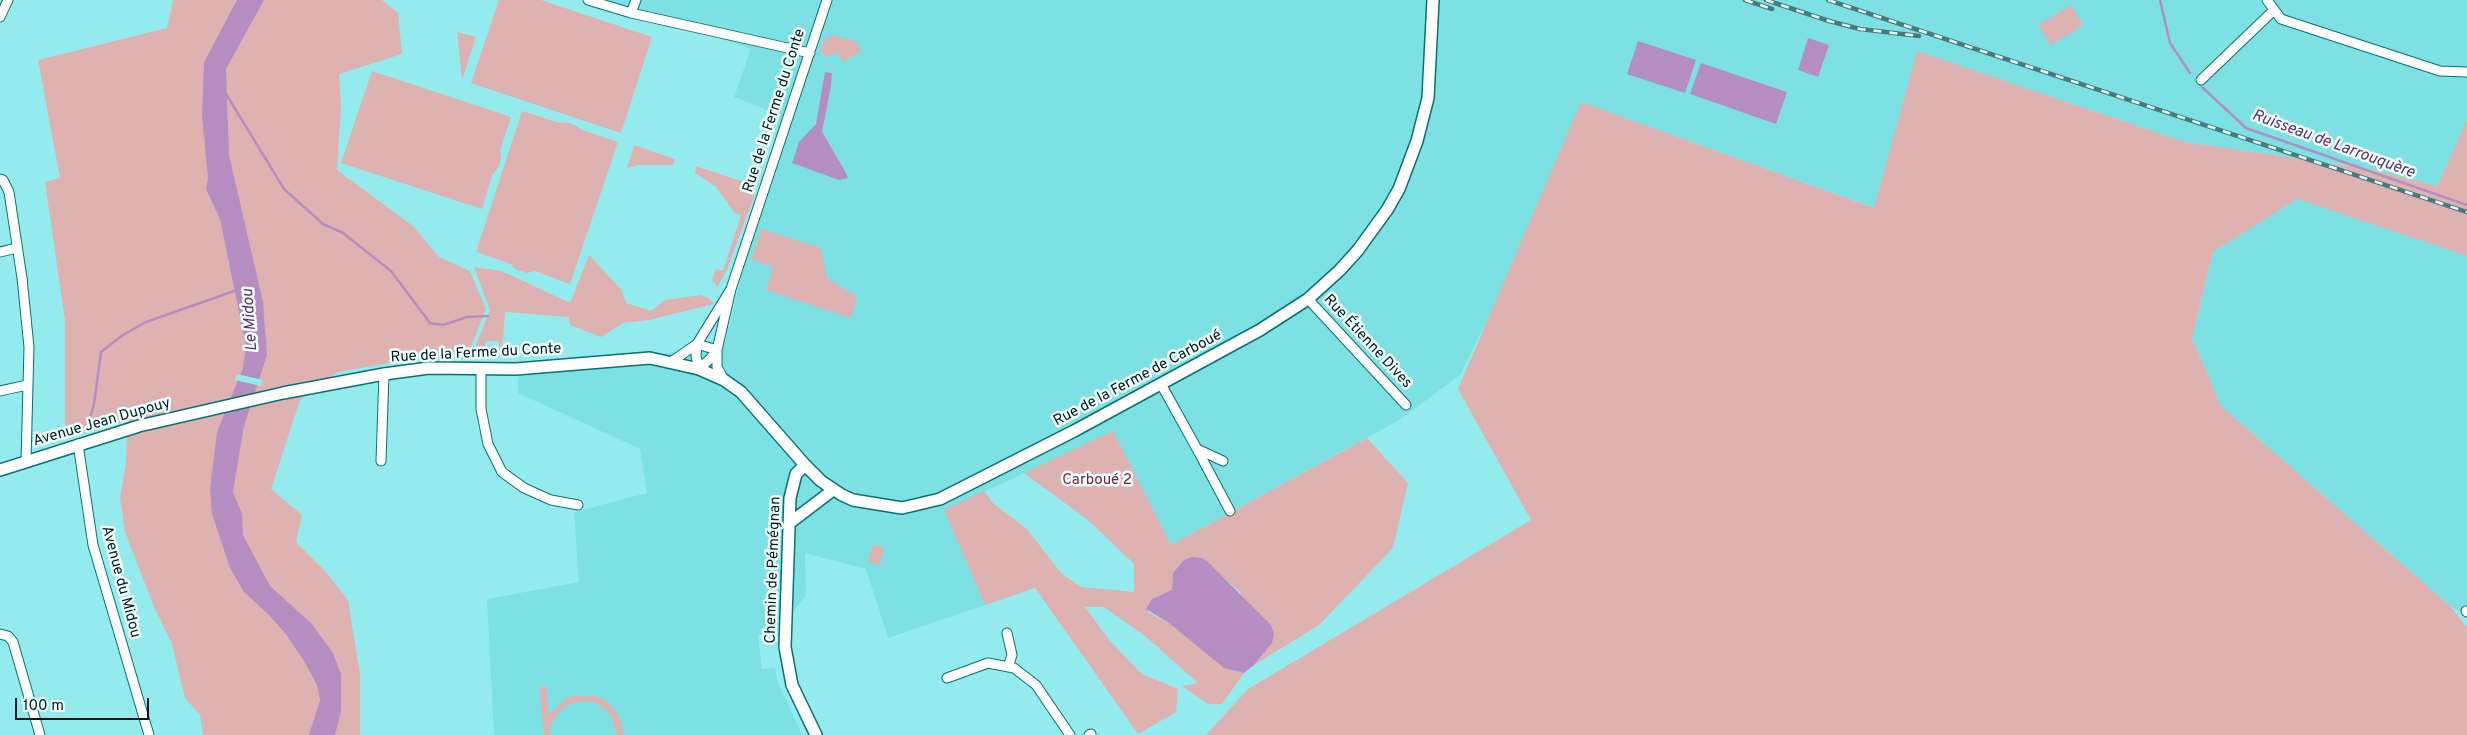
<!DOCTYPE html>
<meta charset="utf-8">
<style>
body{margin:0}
#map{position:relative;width:2467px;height:735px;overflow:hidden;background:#94ebee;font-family:Overpass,sans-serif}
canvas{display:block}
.scale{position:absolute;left:15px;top:698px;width:134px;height:22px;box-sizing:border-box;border:2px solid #001a1b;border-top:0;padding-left:6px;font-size:15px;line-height:18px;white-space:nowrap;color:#001a1b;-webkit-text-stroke:4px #efffff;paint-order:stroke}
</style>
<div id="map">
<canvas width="2467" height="735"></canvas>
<div class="scale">100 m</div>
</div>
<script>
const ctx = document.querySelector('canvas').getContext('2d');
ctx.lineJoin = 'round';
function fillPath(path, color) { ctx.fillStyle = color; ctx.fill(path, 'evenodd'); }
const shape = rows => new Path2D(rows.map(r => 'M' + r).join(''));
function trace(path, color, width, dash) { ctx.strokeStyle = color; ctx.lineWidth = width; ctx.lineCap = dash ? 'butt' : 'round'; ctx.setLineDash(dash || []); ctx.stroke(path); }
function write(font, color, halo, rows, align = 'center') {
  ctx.font = font + ' Overpass,sans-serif'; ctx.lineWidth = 5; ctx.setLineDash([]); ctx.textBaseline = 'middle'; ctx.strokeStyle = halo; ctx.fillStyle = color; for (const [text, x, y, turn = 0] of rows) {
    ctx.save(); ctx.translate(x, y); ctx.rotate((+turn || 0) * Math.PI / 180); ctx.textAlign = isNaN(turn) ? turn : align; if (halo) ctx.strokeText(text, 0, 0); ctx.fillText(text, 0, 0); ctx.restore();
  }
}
const built = shape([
 [607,0,2467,0,2467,120,2437,186,2364,168,2184,142,1917,51,1875,208,1656,129,1580,105,1495,305,1460,375,1401,419,1171,545,1113,432,945,510,985,605,888,638,866,569,805,553,806,595,776,633,758,635,762,669,775,668,777,680,802,735,494,735,487,599,579,582,574,512,647,493,640,449,518,393,518,377,725,344,780,115,734,97,751,49],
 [2297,199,2467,256,2467,615,2450,606,2221,406,2192,338,2213,252]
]);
const green = shape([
 [173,0,382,0,398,13,402,54,339,74,341,107,337,170,413,226,439,257,470,271,486,309,470,349,338,372,300,400,271,489,302,515,296,542,327,573,348,600,360,675,360,735,203,735,200,715,185,698,172,644,154,607,125,532,120,498,126,463,127,421,65,438,65,321,45,182,60,178,38,60,167,28],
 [499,0,541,0,652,37,621,133,471,83],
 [2071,5,2083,25,2051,45,2038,25],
 [457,32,476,37,462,80],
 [832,35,855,41,861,51,843,62,839,55,833,53,825,58,821,49,823,41],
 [1917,51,2184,142,2364,168,2437,186,2467,120,2467,256,2297,199,2213,252,2192,338,2221,406,2450,606,2467,627,2467,735,1206,735,1248,689,1531,520,1458,389,1581,102,1874,208],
 [372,71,511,117,500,151,501,159,498,168,492,175,482,209,341,163],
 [522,111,560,123,566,122,577,126,582,130,618,142,570,284,535,271,527,273,515,269,511,264,476,252],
 [634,145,675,159,673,165,638,165,627,168],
 [696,166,747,183,754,190,754,197,726,272,717,287,712,280,716,269,723,271,741,215,735,213,716,187,695,173],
 [761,229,821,248,827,278,857,297,851,318,766,290,773,267,751,260],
 [589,255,621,289,626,303,651,311,665,300,700,295,709,298,714,304,649,320,623,323,601,337,570,325,569,317,505,312,502,352,499,352,499,341,485,341,486,352,475,347,490,310,474,267,502,271,570,303],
 [1113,431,1171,545,1367,438,1408,483,1393,548,1319,625,1254,665,1272,643,1240,592,1202,558,1169,593,1147,612,1169,623,1234,671,1244,673,1222,704,1208,704,1182,686,1198,683,1145,636,1104,607,1085,607,1110,641,1142,674,1178,689,1176,712,1138,734,1035,588,985,605,944,510,984,491,994,504,1027,529,1061,573,1081,587,1134,592,1134,564,1088,520,1024,473],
 [872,545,884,547,880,565,868,562],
 [546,686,549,715,564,700,573,696,596,696,605,700,615,710,620,719,624,735,617,735,611,716,605,709,596,703,585,701,567,705,559,712,550,727,550,735,544,735,539,687]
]);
const water = shape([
 [237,0,264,0,226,69,229,155,263,302,267,355,244,426,233,492,242,514,243,535,270,586,312,624,333,653,341,674,341,711,335,735,309,735,320,700,317,685,304,661,285,633,269,615,244,592,230,568,212,514,210,489,217,432,243,368,246,346,220,219,206,189,208,179,202,115,204,62],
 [1808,38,1829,45,1818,77,1798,70],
 [1638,41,1696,60,1685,93,1627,74],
 [1701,63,1787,92,1776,124,1690,94],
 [825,72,832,73,831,86,822,132,845,171,848,178,839,180,792,163,799,142,816,124],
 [1192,557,1202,558,1207,561,1271,625,1274,634,1272,643,1254,665,1244,673,1224,668,1169,623,1146,609,1152,599,1172,590,1173,573,1184,560]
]);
const pier = shape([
 [237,374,263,380,261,386,235,380]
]);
const stream = shape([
 [2160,0,2170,43,2190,73],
 [2202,87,2246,128,2467,205],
 [226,94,284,189,323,224,343,233,391,271,430,323,443,325,467,317,488,316],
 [90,418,94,404,101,352,123,335,146,322,237,290]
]);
const minor = shape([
 [588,0,631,13,810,53],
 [2267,0,2281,19,2440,71,2467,72],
 [631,13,636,0],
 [0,17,8,0],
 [2201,80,2274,10],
 [0,179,3,180,9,192,22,278,29,347,26,461],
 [0,252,17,248],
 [731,289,697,344,696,356,699,369,711,358,717,350,731,289,827,0],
 [1308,299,1406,405],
 [697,344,717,350,717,367,724,380],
 [671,362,697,344],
 [481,368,481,409,488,444,502,472,524,488,551,500,578,505],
 [1161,384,1197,449,1223,461],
 [0,391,27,385],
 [78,444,93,545,149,735],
 [1197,449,1230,511],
 [381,461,384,374],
 [2466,611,2467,612],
 [1007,633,1012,655,1008,667],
 [0,634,8,636,13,642,40,735],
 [947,678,988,663,1014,668,1036,685,1070,735],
 [1089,735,1091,734]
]);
const tertiary = shape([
 [805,465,796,474,790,498,785,647,792,685,816,735],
 [0,470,139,426,283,393,384,374,429,368,516,369,650,358,699,369,724,380,741,392,805,465,821,481,842,495,853,500,902,508,940,499,1074,431,1260,330,1308,299,1340,270,1358,250,1387,210,1399,189,1417,141,1428,98,1433,0],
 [791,522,833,490]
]);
const rail = shape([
 [1745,0,1772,9],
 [1766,0,1829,21,1860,29,1919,36],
 [1828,0,2467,212]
]);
const streetNames = [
 ["Rue de la Ferme du Conte",775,111,-72],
 ["Rue Étienne Dives",1367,342,47],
 ["Rue de la Ferme du Conte",476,354,-3],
 ["Rue de la Ferme de Carboué",1138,379,-28],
 ["Avenue Jean Dupouy",102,423,-16],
 ["Chemin de Pémégnan",774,570,-88],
 ["Avenue du Midou",120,582,75]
];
const parkNames = [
 ["Carboué 2",1097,481]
];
const waterNames = [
 ["Ruisseau de Larrouquère",2333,145,20],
 ["Le Midou",251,320,-94]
];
fillPath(built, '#7de1e4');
fillPath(green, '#dfb2b2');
fillPath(water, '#b58ec1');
fillPath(pier, '#94ebee');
trace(stream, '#b58ec1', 2.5);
trace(minor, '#057275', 11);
trace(tertiary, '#057275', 14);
trace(minor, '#fff', 9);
trace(tertiary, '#fff', 11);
trace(rail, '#457b7d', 4.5);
trace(rail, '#efffff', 2.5, [8]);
write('15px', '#001a1b', '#efffff', streetNames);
write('15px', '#78262e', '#efffff', parkNames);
write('italic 16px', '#5d2d6c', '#efffff', waterNames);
</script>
